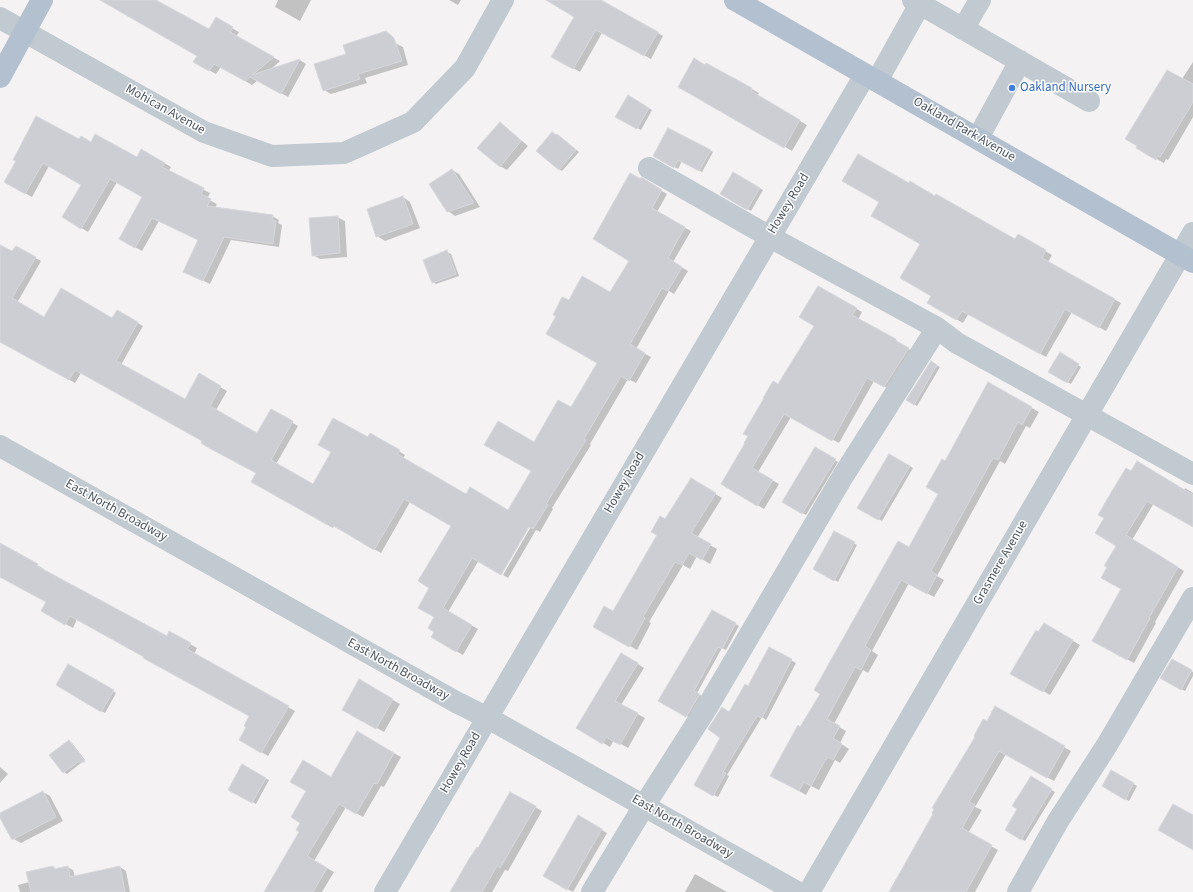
<!DOCTYPE html>
<style>
body{margin:0}
canvas{display:block;background:#f4f2f2}
</style>
<canvas width="1193" height="892"></canvas>
<script>
const ctx = document.querySelector('canvas').getContext('2d');
ctx.lineJoin = 'round';
function fillPath(path, color) { ctx.fillStyle = color; ctx.fill(path, 'evenodd'); }
const shape = rows => new Path2D(rows.map(r => 'M' + r).join(''));
function trace(path, color, width, dash) { ctx.strokeStyle = color; ctx.lineWidth = width; ctx.lineCap = dash ? 'butt' : 'round'; ctx.setLineDash(dash || []); ctx.stroke(path); }
function write(font, color, halo, rows, align = 'center') {
  ctx.font = font + ' "Source Sans 3",sans-serif'; ctx.lineWidth = 3; ctx.setLineDash([]); ctx.textBaseline = 'middle'; ctx.strokeStyle = halo; ctx.fillStyle = color; for (const [text, x, y, turn = 0] of rows) {
    ctx.save(); ctx.translate(x, y); ctx.rotate((+turn || 0) * Math.PI / 180); ctx.textAlign = isNaN(turn) ? turn : align; if (halo) ctx.strokeText(text, 0, 0); ctx.fillText(text, 0, 0); ctx.restore();
  }
}
const shadow = shape([
 [110,0,154,0,210,31,216,19,239,32,236,37,280,61,269,71,300,60,306,64,288,97,258,80,252,85,221,67,216,74,194,62,198,56],
 [278,0,311,0,300,21,275,7],
 [449,0,461,0,458,5],
 [571,0,600,0,663,36,651,59,602,33,580,72,552,56,576,16],
 [395,43,403,47,408,65,365,78,367,83,331,94,324,90],
 [1193,62,1193,117,1168,160,1166,159,1164,163,1137,148],
 [706,64,759,93,757,96,807,125,792,151,679,86],
 [628,97,652,110,641,130,617,116],
 [500,124,507,128,528,146,507,170,500,166],
 [669,129,713,152,702,172,682,161,678,169,654,156],
 [558,135,579,152,562,171,559,169],
 [79,140,137,158,142,150,171,167,168,172,210,193,207,199,217,204,215,208,272,216,279,220,278,223,282,225,279,247,231,240,210,284,191,275,199,240,159,221,142,251,120,239,144,197,117,182,88,232,63,217,83,185,49,166,32,197,5,182],
 [452,170,459,174,480,207,455,216,448,211],
 [733,173,763,190,751,211,722,194],
 [642,179,667,194,657,212,691,231,673,262,688,271,674,294,669,291,636,349,651,357,636,383,628,379,590,444,591,445,552,508,553,509,540,532,536,530,508,578,503,575,533,523,479,560,448,612,478,629,463,655,432,637,435,631,436,617,430,588,452,526,410,502,381,553,340,529,340,530,252,481,257,473,204,441,81,373,75,383,0,340,0,246,13,252,16,247,41,261,17,303,45,319,112,320,117,311,143,326,121,365,186,400,200,375,227,391,216,410,258,434,271,410,298,426,276,464,314,486,368,439,371,434,405,455,403,459,467,495,508,511,532,471,534,443,571,409,598,362,569,301,611,294,630,260],
 [910,184,1016,241,1019,236,1052,255,1048,262,1121,303,1106,331,1072,312,1046,357,969,313,963,323,928,303,933,295],
 [403,197,410,202,420,228,385,241,377,236],
 [337,217,345,221,347,257,320,259,313,255],
 [447,252,451,254,459,276,436,284,433,282],
 [818,287,862,312,858,320,902,344,902,345,915,353,891,390,874,381,839,443,791,417,758,472,779,484,764,509,722,484,779,385,815,325],
 [1060,354,1081,367,1071,384,1049,371],
 [931,362,940,367,917,406,907,400],
 [989,384,1039,412,1030,428,1026,426,1005,464,1000,461,937,576,944,580,934,597,909,583,872,651,878,655,868,673,863,670,834,724,846,731,840,743,849,749,840,763,835,760,819,790,811,786,806,795,771,775,909,548,940,494,946,462],
 [815,449,838,462,806,515,783,502],
 [890,455,913,468,882,521,859,508],
 [1127,469,1184,490,1185,488,1193,493,1193,526,1154,503,1132,540,1184,571,1155,622,1156,623,1134,663,1094,641,1122,589,1118,545,1105,518],
 [691,479,722,498,697,538,717,549,710,564,697,556,690,569,683,565,649,622,651,623,637,650,594,626,613,612],
 [834,532,857,545,838,582,814,568],
 [0,546,4,546,44,569,43,570,167,638,190,644,197,648,194,654,295,711,268,756,240,739,248,727,250,716,77,619,73,628,42,611,47,602,0,577],
 [712,611,739,626,726,650,722,648,697,693,703,697,690,718,659,700],
 [1044,624,1080,645,1050,695,1012,673],
 [769,648,796,663,766,720,762,717,727,775,729,776,718,797,695,785,721,737,730,713,749,687],
 [622,654,644,668,621,705,645,718,628,748,614,740,610,747,578,728],
 [1172,660,1193,672,1193,676,1185,691,1162,678],
 [68,666,116,693,105,713,57,685],
 [360,681,400,704,384,732,343,709],
 [995,708,1071,751,1054,781,1006,754,975,807,982,810,968,833,998,850,975,892,893,892],
 [357,733,401,757,384,787,381,786,363,817,346,807,314,861,334,872,322,892,264,892,332,779],
 [69,741,72,743,85,760,67,774,64,772],
 [242,766,269,780,256,804,230,789],
 [0,767,8,774,0,783],
 [1111,771,1137,786,1129,801,1103,786],
 [1031,778,1055,792,1025,841,1006,830,1018,809],
 [43,792,50,796,63,821,21,843,14,839],
 [510,793,542,811,508,871,505,870,492,892,451,892,478,849],
 [578,816,607,833,573,892,544,876],
 [53,867,57,869,67,867,73,870,75,877,120,867,126,871,130,892,20,892,18,885,29,882],
 [695,874,727,892,685,892]
]);
const building = shape([
 [100,0,156,0,209,29,216,17,233,27,230,32,274,57,252,75,300,59,281,94,250,77,245,81,214,64,209,71,193,62,197,56,100,0],
 [546,0,601,0,658,32,644,56,596,30,573,69,551,57,574,17,546,0],
 [386,31,394,38,402,61,358,74,360,79,323,91,314,64,346,54,343,45,386,31],
 [694,58,705,65,706,63,752,88,751,91,800,120,784,148,678,87,694,58],
 [1167,70,1193,84,1193,102,1160,157,1158,156,1156,160,1136,148,1137,146,1125,139,1167,70],
 [628,95,649,108,637,129,615,117,628,95],
 [36,116,79,139,81,136,91,142,95,134,137,157,141,149,165,163,162,167,204,188,201,194,211,199,207,206,273,215,272,221,276,221,273,244,224,237,203,281,183,272,198,240,152,218,135,248,119,239,142,197,110,179,81,229,62,217,81,185,43,163,25,194,4,182,16,161,13,160,36,116],
 [500,122,521,141,500,167,477,148,500,122],
 [668,128,711,150,699,171,678,160,674,168,653,156,668,128],
 [552,132,556,135,557,134,576,150,559,170,536,151,552,132],
 [858,154,909,183,910,181,935,196,936,194,1015,239,1018,234,1046,250,1042,258,1115,299,1099,328,1065,309,1040,354,962,311,956,320,927,303,931,296,900,278,920,244,871,216,879,202,842,181,858,154],
 [452,169,474,203,447,212,429,184,452,169],
 [733,172,760,188,747,210,720,194,733,172],
 [630,173,641,179,641,177,662,190,652,208,685,227,668,258,682,267,668,291,662,288,630,344,645,353,629,381,621,376,584,439,586,440,546,504,548,505,533,529,529,527,501,575,472,558,443,608,472,625,456,652,431,637,434,632,428,628,434,617,418,608,429,588,418,581,451,526,404,499,374,550,334,526,333,528,251,482,256,473,209,448,201,443,202,441,127,399,75,370,69,380,0,342,0,245,12,251,16,246,36,257,12,298,44,317,61,288,112,318,117,310,138,322,116,361,185,399,199,373,221,386,210,406,257,433,271,409,293,421,271,460,313,484,331,452,318,445,333,418,368,437,370,433,400,450,397,454,466,494,470,487,508,510,531,471,484,445,498,421,534,442,558,400,571,407,597,363,546,334,556,316,553,315,562,297,569,300,582,276,610,292,629,261,593,239,630,173],
 [403,196,413,224,376,237,367,209,403,196],
 [338,216,340,253,312,256,309,218,338,216],
 [447,250,456,274,432,283,423,260,447,250],
 [818,286,857,308,852,315,896,339,896,341,909,348,884,387,867,378,832,441,784,414,752,468,773,480,757,506,721,484,745,443,744,443,748,436,743,434,764,398,763,398,773,381,778,384,814,326,799,317,818,286],
 [1060,352,1079,364,1067,383,1048,372,1060,352],
 [931,361,937,365,914,405,906,400,931,361],
 [988,382,1032,407,1022,425,1018,422,998,460,993,458,931,571,937,575,927,594,901,580,865,646,871,650,861,670,855,667,827,719,840,726,833,738,842,744,833,760,827,757,811,786,804,782,799,791,770,776,798,725,800,727,820,694,814,690,898,541,909,547,938,494,926,487,942,459,945,461,988,382],
 [815,447,836,459,802,514,782,502,815,447],
 [889,454,910,466,878,520,857,508,889,454],
 [1137,461,1193,495,1193,527,1147,501,1126,535,1178,567,1149,618,1150,618,1127,660,1092,641,1121,589,1101,578,1107,567,1104,566,1116,546,1095,533,1104,518,1098,515,1112,491,1126,468,1131,471,1137,461],
 [691,478,716,493,691,533,711,544,702,560,689,553,682,565,675,562,643,617,645,618,629,647,593,627,604,606,613,611,657,535,651,532,660,516,665,519,691,478],
 [834,531,855,542,834,581,813,569,834,531],
 [0,543,38,564,37,566,167,636,169,631,191,643,187,649,289,706,261,753,239,740,246,727,244,726,249,716,143,658,144,657,70,616,65,625,41,611,46,602,0,577,0,543],
 [712,610,736,623,722,649,718,647,694,691,700,694,686,717,658,701,712,610],
 [1044,623,1073,640,1043,692,1010,674,1036,630,1038,632,1044,623],
 [769,647,792,659,762,718,757,716,723,772,726,773,713,796,694,785,720,738,708,729,722,707,729,712,745,684,748,686,769,647],
 [621,653,638,663,615,701,638,713,620,745,606,737,602,744,576,728,621,653],
 [1172,659,1192,670,1181,690,1160,678,1172,659],
 [68,664,114,690,101,712,56,685,68,664],
 [359,679,393,699,376,729,342,710,359,679],
 [995,706,1065,746,1047,778,999,751,969,802,975,805,962,828,992,845,966,892,889,892,933,814,932,813,934,809,932,808,975,737,974,736,983,719,987,721,995,706],
 [357,731,394,753,377,784,374,783,356,814,339,804,307,856,327,868,313,892,264,892,299,832,296,830,300,823,291,817,306,791,290,782,303,760,331,777,357,731],
 [69,740,85,762,78,762,63,773,49,755,69,740],
 [242,764,266,778,252,803,228,790,242,764],
 [1111,770,1134,783,1125,800,1102,786,1111,770],
 [1031,776,1052,789,1021,840,1005,830,1017,809,1012,806,1031,776],
 [43,791,56,817,12,840,0,818,0,813,43,791],
 [510,792,536,806,500,868,497,866,482,892,450,892,469,859,477,847,478,848,510,792],
 [1173,804,1193,815,1193,850,1158,830,1173,804],
 [578,815,602,829,567,890,543,876,578,815],
 [53,866,54,869,68,866,70,877,120,866,125,892,31,892,26,872,53,866]
]);
const minor = shape([
 [913,0,1089,101],
 [0,18,204,132,272,156,344,153,413,122,465,68,503,0],
 [963,29,980,0],
 [877,81,920,4],
 [978,138,1020,61],
 [649,168,770,237,937,328,957,343,1193,474],
 [0,446,456,702,488,718,797,892],
 [385,892,865,75],
 [592,892,644,806,709,704,843,476,937,328],
 [809,892,1193,233],
 [1018,892,1058,821,1107,745,1193,598]
]);
const major = shape([
 [735,0,1193,262],
 [0,77,42,0]
]);
const markers = [
 [1012,88,4,"#3f7fe0"]
];
const shopNames = [
 ["Oakland Nursery",1020,88]
];
const streetNames = [
 ["Mohican Avenue",165,110,29],
 ["Oakland Park Avenue",964,130,30],
 ["Howey Road",789,204,-59],
 ["Howey Road",625,483,-60],
 ["East North Broadway",116,511,29],
 ["Grasmere Avenue",1001,563,-60],
 ["East North Broadway",398,670,29],
 ["Howey Road",461,763,-60],
 ["East North Broadway",682,827,30]
];
fillPath(shadow, '#0003');
fillPath(building, '#ccced4');
trace(building, '#d7d8dd', 1);
trace(minor, '#c1c9d1', 22);
trace(major, '#b3c0d0', 22);
for (const [x, y, r, color] of markers) { const dot = new Path2D(); dot.arc(x, y, r, 0, 2 * Math.PI); ctx.fillStyle = color; ctx.fill(dot); trace(dot, '#fff', 1.5); }
write('13px', '#366cbe', '#fff', shopNames, 'left');
write('13px', '#4a5460', '#fff', streetNames);
</script>
